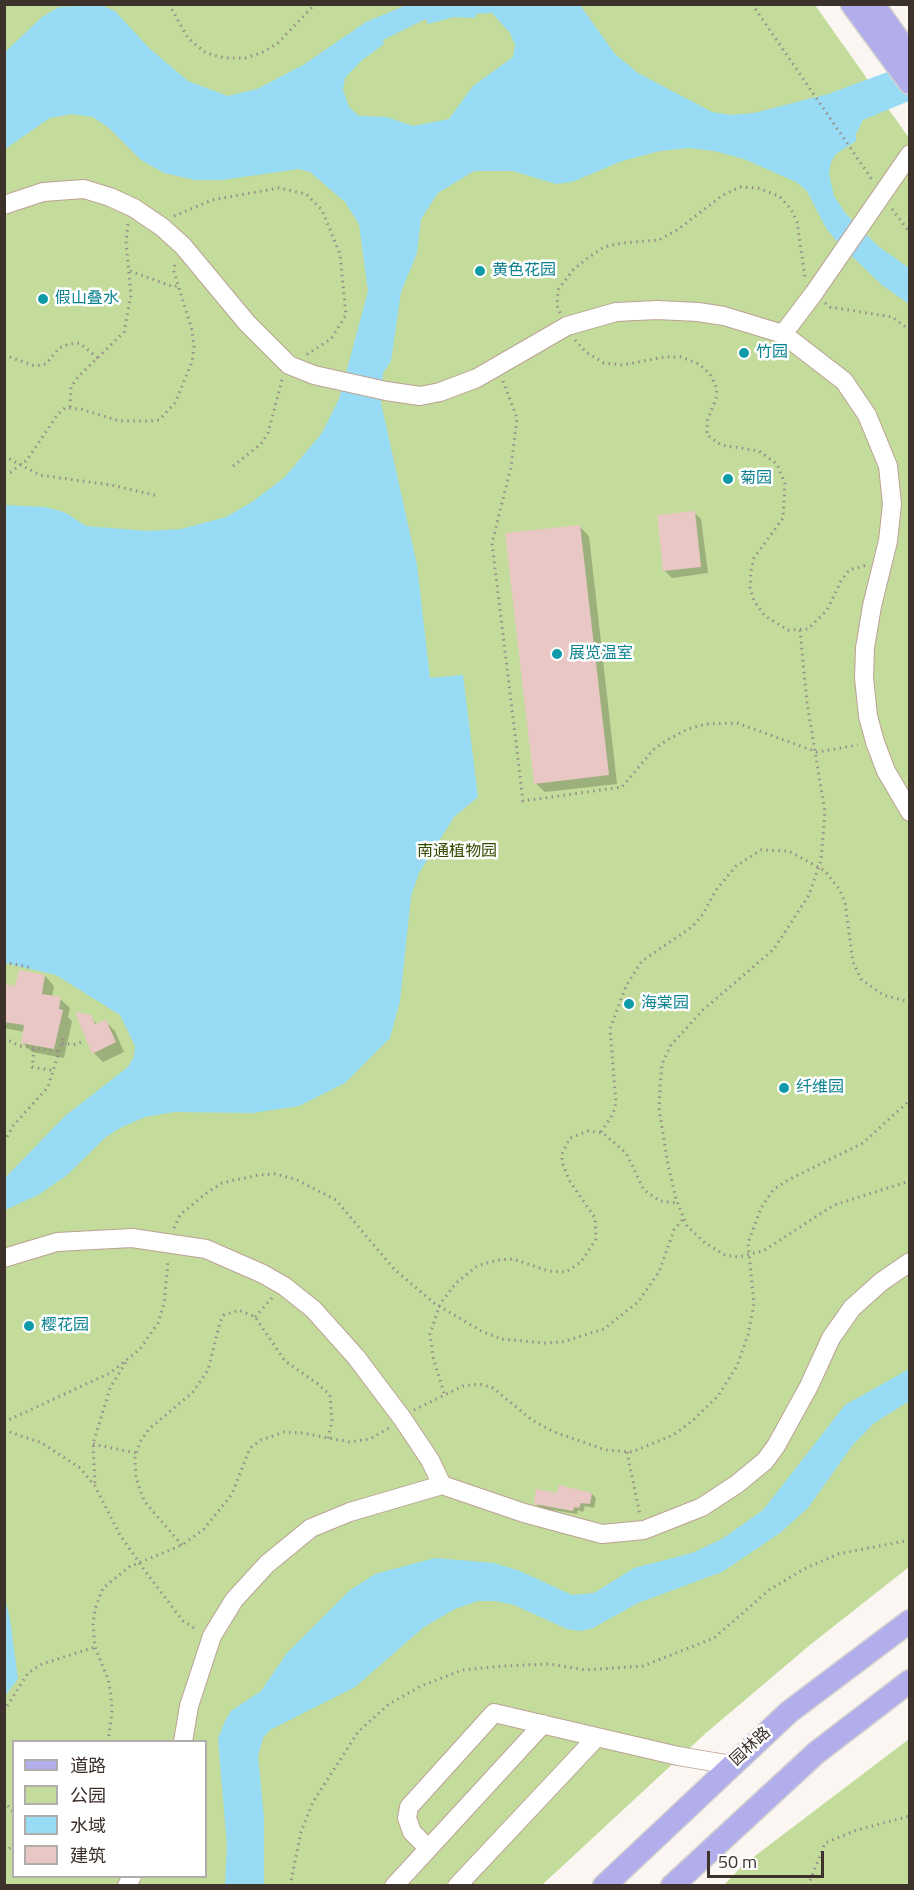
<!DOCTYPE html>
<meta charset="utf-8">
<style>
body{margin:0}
#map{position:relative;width:914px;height:1890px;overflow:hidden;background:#fcf6f3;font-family:"Titillium Web","Noto Sans SC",sans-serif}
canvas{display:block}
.frame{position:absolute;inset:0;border:6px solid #3c312b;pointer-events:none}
.legend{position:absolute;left:12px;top:1740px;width:195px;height:138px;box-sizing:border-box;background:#fff;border:2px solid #b1adaa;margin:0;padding:8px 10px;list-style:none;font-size:18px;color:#3c312b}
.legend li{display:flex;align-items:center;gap:12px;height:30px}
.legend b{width:30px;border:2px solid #b1adaa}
.scale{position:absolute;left:707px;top:1851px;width:117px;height:27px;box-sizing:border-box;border:3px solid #3c312b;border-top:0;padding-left:8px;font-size:18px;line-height:21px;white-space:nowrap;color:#3c312b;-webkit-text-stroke:4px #fff;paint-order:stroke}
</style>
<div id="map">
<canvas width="914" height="1890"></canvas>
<div class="frame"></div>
<ul class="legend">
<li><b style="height:8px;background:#b1aeeb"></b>道路</li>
<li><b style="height:16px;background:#c3dc9c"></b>公园</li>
<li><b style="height:16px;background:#98dbf5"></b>水域</li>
<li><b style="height:16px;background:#e9c7c4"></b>建筑</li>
</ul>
<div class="scale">50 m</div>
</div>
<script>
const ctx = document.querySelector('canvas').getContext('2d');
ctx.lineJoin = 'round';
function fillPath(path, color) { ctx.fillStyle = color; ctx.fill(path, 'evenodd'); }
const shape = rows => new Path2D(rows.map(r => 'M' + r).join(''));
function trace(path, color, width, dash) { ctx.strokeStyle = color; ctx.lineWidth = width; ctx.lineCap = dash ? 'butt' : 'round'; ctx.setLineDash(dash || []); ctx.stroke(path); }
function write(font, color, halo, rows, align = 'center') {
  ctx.font = font + ' "Titillium Web","Noto Sans SC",sans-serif'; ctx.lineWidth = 5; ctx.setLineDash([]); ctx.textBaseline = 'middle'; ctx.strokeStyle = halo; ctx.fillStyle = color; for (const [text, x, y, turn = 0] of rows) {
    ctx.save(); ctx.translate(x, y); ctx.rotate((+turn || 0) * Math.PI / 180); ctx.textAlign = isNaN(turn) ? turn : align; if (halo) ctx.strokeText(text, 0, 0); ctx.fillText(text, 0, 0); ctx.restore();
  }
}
const green = shape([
 [4,5,815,5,909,138,909,1567,810,1645,706,1733,542,1885,5,1885],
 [14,1742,206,1742,206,1876,14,1876],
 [909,1739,909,1882,905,1886,724,1885,743,1865]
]);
const water = shape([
 [409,4,580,5,615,54,638,73,712,112,731,115,754,113,828,94,909,64,909,101,863,120,856,134,856,141,836,154,831,162,829,174,834,196,846,214,878,246,909,268,909,304,882,285,839,244,826,228,807,191,796,182,744,159,714,151,689,148,660,151,622,161,572,182,556,184,513,171,474,171,438,193,421,219,417,253,401,292,391,361,383,373,381,403,417,565,430,678,463,675,478,797,454,817,419,873,411,896,400,1001,390,1038,345,1083,299,1106,253,1113,174,1112,145,1117,120,1128,106,1137,66,1176,38,1195,5,1210,5,1178,65,1116,128,1067,134,1057,135,1046,120,1015,56,975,5,963,5,505,45,507,64,512,86,526,148,531,181,529,226,517,252,502,285,477,322,433,339,399,368,291,359,224,345,202,310,172,299,169,222,180,195,180,164,173,141,160,109,128,93,117,72,114,50,118,5,149,5,52,42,17,59,7,101,5,115,11,149,48,188,81,228,96,257,89,303,65,366,22],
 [492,13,510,33,515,45,513,57,473,86,449,119,413,126,387,117,359,116,349,107,343,90,345,78,361,61,384,44,383,40,426,19,428,24,454,17,475,18,476,14],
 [909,1369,909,1401,873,1424,852,1446,808,1508,780,1533,722,1572,638,1603,593,1628,580,1631,567,1629,514,1605,496,1601,478,1601,455,1609,424,1627,355,1687,270,1730,263,1738,258,1756,264,1818,264,1885,225,1885,227,1845,218,1739,225,1721,231,1711,261,1691,287,1653,349,1591,375,1574,435,1558,494,1563,520,1571,572,1595,594,1593,634,1568,692,1553,722,1539,763,1510,845,1405],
 [5,1598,10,1619,18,1679,5,1696]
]);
const shadow = shape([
 [694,512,701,519,708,573,672,578,665,571],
 [579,526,589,536,617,784,545,792,535,783],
 [45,976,54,986,52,997,60,999,70,1008,68,1017,72,1021,64,1058,32,1052,23,1043,25,1032,4,1028,4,985,17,988],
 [90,1017,98,1025,106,1022,115,1031,124,1052,103,1062,94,1053],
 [592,1494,596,1498,594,1508,585,1506,583,1512,578,1510,577,1514,540,1508,536,1504,558,1495]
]);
const building = shape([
 [695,511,701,567,663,571,657,515],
 [580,525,609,775,534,784,505,533],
 [19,970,45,975,42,994,61,997,59,1009,63,1010,54,1049,21,1043,24,1025,4,1022,4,984,15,986],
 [75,1012,91,1015,95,1024,106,1020,116,1042,92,1054],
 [559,1485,592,1493,590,1504,581,1503,579,1508,574,1507,573,1511,534,1504,536,1489,557,1493]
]);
const path = shape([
 [169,4,188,38,206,53,225,58,245,58,261,53,277,44,315,4],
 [752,4,873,181],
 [892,209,910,233],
 [174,216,212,200,279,188,306,194,322,210,340,254,346,315,331,339,306,355],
 [130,271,174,287,178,285],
 [825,303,830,307,892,317,910,330],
 [560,313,557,306,558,290,573,270,589,257,604,247,622,243,659,240,677,230,723,195,740,187,758,188,779,196,791,209,797,222,805,277],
 [575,340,586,352,604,363,623,365,664,357,681,357,699,364,710,374,717,389,716,399,707,421,707,435,721,445,759,451,777,464,785,484,783,518,754,558,751,571,750,588,754,601,765,616,788,630,808,629,827,610,841,581,849,570,867,565],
 [4,355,35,366,46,364,59,348,69,344,79,343,98,358],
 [503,381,517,418,511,467,492,543,523,801,622,787,653,750,667,740,688,729,706,724,737,723,817,752,858,745],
 [70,407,71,387,78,377,124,332,131,295,126,241,128,224],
 [4,456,40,475,111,485,158,496],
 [233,466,261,444,268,433,282,380],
 [4,473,11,472,27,460,58,414,65,408,81,409,119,421,151,421,159,420,175,403,192,362,194,346,192,330,174,272,175,262],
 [800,630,807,703,825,812,821,860,809,895,774,949,703,1010,671,1045,662,1064,660,1087,659,1108,668,1165,676,1199,687,1226,705,1243,725,1255,738,1257,763,1251,834,1205,910,1181],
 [4,962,32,968],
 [4,1038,20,1046,60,1052],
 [62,1043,73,1045,84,1041],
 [34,1049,32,1067,55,1071],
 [601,1132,613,1114,616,1103,610,1029,626,986,642,961,692,927,703,914,716,890,736,866,761,850,789,851,825,871,839,889,845,902,853,962,861,979,883,995,910,1002],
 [4,1142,13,1126,48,1087,64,1036],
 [174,1228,180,1215,205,1194,222,1183,258,1175,275,1174,295,1179,336,1200,394,1269,434,1303,483,1332,502,1339,545,1343,562,1342,604,1329,638,1302,659,1272,674,1230,684,1218],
 [255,1317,272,1298],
 [444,1393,433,1357,430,1334,440,1304,456,1283,477,1266,498,1260,513,1259,549,1271,566,1272,581,1262,596,1239,595,1218,569,1180,562,1162,562,1154,570,1138,588,1131,603,1133,626,1153,644,1190,660,1201,678,1203],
 [414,1410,463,1386,480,1384,493,1388,532,1420,554,1432,606,1450,632,1452,673,1435,691,1422,718,1396,737,1366,748,1335,754,1304,748,1243,761,1208,773,1190,788,1180,863,1143,910,1100],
 [4,1422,110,1373,140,1349,158,1323,164,1304,168,1261],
 [4,1430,42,1443,80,1468,95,1486,120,1535,145,1571,183,1621,196,1629],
 [93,1444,136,1453],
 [627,1452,640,1515],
 [95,1483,93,1444,110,1388,126,1362],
 [182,1545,144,1501,136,1478,135,1458,140,1442,149,1429,193,1392,208,1370,220,1322,224,1315,239,1310,255,1317,285,1361,318,1384,330,1395,332,1421,328,1439],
 [4,1711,28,1673,42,1664,95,1647],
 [108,1742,112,1712,111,1695,108,1679,95,1647,93,1625,95,1609,103,1588,129,1567,182,1545,204,1529,232,1494,250,1448,261,1440,284,1432,302,1433,350,1442,370,1439,389,1428],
 [4,1801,14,1813],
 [4,1852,14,1845],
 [290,1886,301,1832,313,1802,358,1732,389,1704,421,1686,462,1670,504,1666,549,1664,585,1670,643,1666,714,1638,769,1590,804,1569,838,1554,910,1540],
 [808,1886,825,1843,857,1830,910,1816]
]);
const minor = shape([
 [4,205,43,192,84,189,110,197,134,208,162,227,183,246,247,323,289,365,314,375,386,391,420,396,440,392,477,378,567,326,616,312,657,310,698,312,724,316,783,334,844,381,867,415,888,466,892,504,888,541,872,606,865,648,864,678,868,716,875,742,886,771,910,812],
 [783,334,814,293,910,154],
 [4,1258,57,1242,132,1238,206,1249,263,1274,284,1286,313,1309,356,1357,402,1418,430,1460,442,1485],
 [183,1742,189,1706,212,1636,234,1600,267,1564,311,1528,350,1512,442,1485,524,1513,602,1534,644,1530,702,1507,737,1484,765,1461,776,1446,809,1386,831,1338,852,1308,881,1282,910,1262],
 [428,1848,412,1832,407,1818,409,1807,494,1713,678,1756,732,1765],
 [127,1886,132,1876],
 [394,1886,543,1724],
 [457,1886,597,1737]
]);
const major = shape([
 [852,4,910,83],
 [873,4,910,56],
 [604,1886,789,1712,910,1621],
 [672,1886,816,1753,910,1681]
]);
const markers = [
 [480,271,6,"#0f9aa8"],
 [43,299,6,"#0f9aa8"],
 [744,353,6,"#0f9aa8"],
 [728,479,6,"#0f9aa8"],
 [557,654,6,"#0f9aa8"],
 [629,1004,6,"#0f9aa8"],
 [784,1088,6,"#0f9aa8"],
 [29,1326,6,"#0f9aa8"]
];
const cultureNames = [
 ["黄色花园",492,271],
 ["假山叠水",55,299],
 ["竹园",756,353],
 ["菊园",740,479],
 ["展览温室",569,654],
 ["海棠园",641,1004],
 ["纤维园",796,1088],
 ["樱花园",41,1326]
];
const parkNames = [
 ["南通植物园",457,852]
];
const streetNames = [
 ["园林路",751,1747,-43]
];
fillPath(green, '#c3dc9c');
fillPath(water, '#98dbf5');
fillPath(shadow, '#0003');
fillPath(building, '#e9c7c4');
trace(minor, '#bca193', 20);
trace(major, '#d4d2d0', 25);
trace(path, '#968e89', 3, [1.5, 4.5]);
trace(minor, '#fff', 18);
trace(major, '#b1aeeb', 22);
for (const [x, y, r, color] of markers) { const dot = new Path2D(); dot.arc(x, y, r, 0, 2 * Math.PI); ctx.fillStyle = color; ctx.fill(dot); trace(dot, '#fff', 2); }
write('16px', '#0d838f', '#fff', cultureNames, 'left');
write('16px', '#354a01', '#fff', parkNames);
write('16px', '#3c312b', '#fff', streetNames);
</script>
